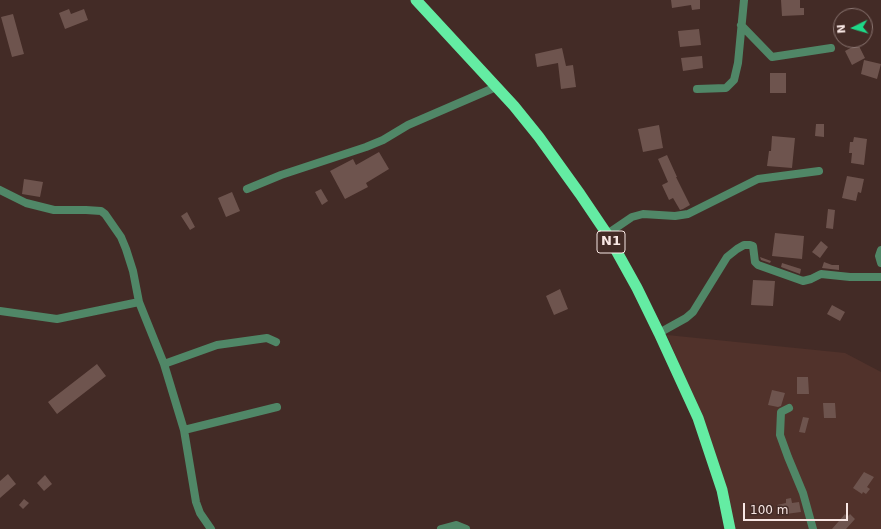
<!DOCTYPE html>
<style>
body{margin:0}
#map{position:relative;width:881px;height:529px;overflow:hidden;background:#432b26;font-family:"DejaVu Sans",sans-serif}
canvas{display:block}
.north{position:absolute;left:833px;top:8px;width:40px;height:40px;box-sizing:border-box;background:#432b26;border:1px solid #8b7672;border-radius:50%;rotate:265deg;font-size:11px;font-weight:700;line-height:16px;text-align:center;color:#f8e7e4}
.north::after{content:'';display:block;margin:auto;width:14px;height:18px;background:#1ed888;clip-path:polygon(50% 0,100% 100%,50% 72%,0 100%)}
.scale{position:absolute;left:743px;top:503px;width:105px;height:18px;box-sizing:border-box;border:2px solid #f8e7e4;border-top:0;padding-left:5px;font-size:12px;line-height:14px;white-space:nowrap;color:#f8e7e4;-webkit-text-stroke:3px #432b26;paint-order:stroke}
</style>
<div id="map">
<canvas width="881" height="529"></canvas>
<div class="north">N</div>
<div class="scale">100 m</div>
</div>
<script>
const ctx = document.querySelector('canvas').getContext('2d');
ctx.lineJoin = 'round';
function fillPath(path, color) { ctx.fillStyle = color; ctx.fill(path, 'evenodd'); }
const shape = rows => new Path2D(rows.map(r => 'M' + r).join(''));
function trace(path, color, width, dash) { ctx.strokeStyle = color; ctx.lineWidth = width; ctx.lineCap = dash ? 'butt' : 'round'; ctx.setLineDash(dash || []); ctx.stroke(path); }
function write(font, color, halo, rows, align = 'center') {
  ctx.font = font + ' "DejaVu Sans",sans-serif'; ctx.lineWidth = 3; ctx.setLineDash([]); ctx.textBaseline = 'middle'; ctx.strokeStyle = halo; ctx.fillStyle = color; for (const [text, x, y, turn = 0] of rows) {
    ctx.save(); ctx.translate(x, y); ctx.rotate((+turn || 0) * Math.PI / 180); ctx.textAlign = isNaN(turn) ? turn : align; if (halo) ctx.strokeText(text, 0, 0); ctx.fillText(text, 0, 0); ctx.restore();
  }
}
const built = shape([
 [667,335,845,353,881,372,881,529,732,529,710,439]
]);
const building = shape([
 [671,0,700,0,700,9,692,10,691,5,672,8],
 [781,0,800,0,800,8,804,8,804,15,782,16],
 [69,9,71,14,84,9,88,20,65,29,59,13],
 [13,14,24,54,12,57,1,17],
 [699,29,701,45,680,47,678,31],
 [858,44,865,58,852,65,845,51],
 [562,48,566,66,573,65,576,87,561,89,558,63,537,67,535,54],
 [702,56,703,68,683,71,681,58],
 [864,60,881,64,877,79,861,74],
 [770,73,786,73,786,93,770,93],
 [816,124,824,124,824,137,815,136],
 [659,125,663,148,643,152,638,129],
 [772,136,795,138,792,168,767,166,769,151,771,151],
 [854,137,867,139,864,165,851,163,852,153,849,153,850,142,853,142],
 [379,152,389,169,366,183,368,187,345,199,330,171,353,159,356,165],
 [667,155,677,177,676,177,690,205,683,209,680,210,673,198,669,200,662,185,668,182,658,159],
 [847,176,864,179,861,193,858,192,856,201,842,198],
 [24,179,43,182,40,197,22,194],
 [321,189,328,201,322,205,315,192],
 [232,192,240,211,226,217,218,198],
 [828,209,835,210,833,229,826,228],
 [187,212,195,227,190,230,181,216],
 [775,233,804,236,802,259,772,256],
 [821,241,828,247,820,258,812,252],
 [760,257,771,261,770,263,761,260],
 [824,262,832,265,839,265,839,270,822,268],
 [782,263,801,269,800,274,781,267],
 [753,280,775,281,773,306,751,305],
 [560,289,568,309,554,315,546,296],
 [832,305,845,312,840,321,827,314],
 [97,364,106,376,57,414,48,402],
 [797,377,808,377,809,394,797,394],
 [772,390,785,393,781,406,778,407,768,405],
 [823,403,835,403,836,418,824,418],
 [803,417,809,418,805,433,799,432],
 [864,472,874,477,867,487,870,489,866,494,863,492,862,494,853,488],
 [8,474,16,484,0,498,0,481],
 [45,475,52,484,44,491,37,483],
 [791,498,792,503,799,502,801,512,778,515,777,505,786,503,786,499],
 [24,499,29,503,23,509,19,505],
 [845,514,847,517,850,514,855,519,846,529,832,529]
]);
const minor = shape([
 [741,25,772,57,831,48],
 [697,89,726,88,734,80,738,63,744,0],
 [247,189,281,175,366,147,383,140,408,125,496,87],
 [0,190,26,203,54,210,86,210,101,211,105,214,121,237,126,249,133,271,139,302,164,364,184,430,196,502,200,513,211,529],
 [607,234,632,217,643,214,675,216,688,214,758,179,819,171],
 [881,250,879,256,881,263],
 [0,311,57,319,139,302],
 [659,333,686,318,693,312,727,257,737,249,744,245,750,245,753,246,755,262,758,265,803,281,811,279,821,274,850,277,881,277],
 [164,364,217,345,267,338,276,342],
 [789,408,781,412,780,435,788,457,803,493,813,529],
 [184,430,277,407],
 [441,529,456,525,466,529]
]);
const trunk = shape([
 [416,0,514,106,539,137,580,194,607,234,637,288,659,333,698,418,722,490,730,529]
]);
const shields = [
 [611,242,28]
];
const shieldNames = [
 ["N1",611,242]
];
fillPath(built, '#51322b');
fillPath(building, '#6e544e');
trace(minor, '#508767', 8);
trace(trunk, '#64eca3', 11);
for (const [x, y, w] of shields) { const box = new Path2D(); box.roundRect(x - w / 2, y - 11, w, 22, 3); ctx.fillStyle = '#432b26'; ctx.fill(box); trace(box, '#f8e7e4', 1); }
write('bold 13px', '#f8e7e4', null, shieldNames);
</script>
